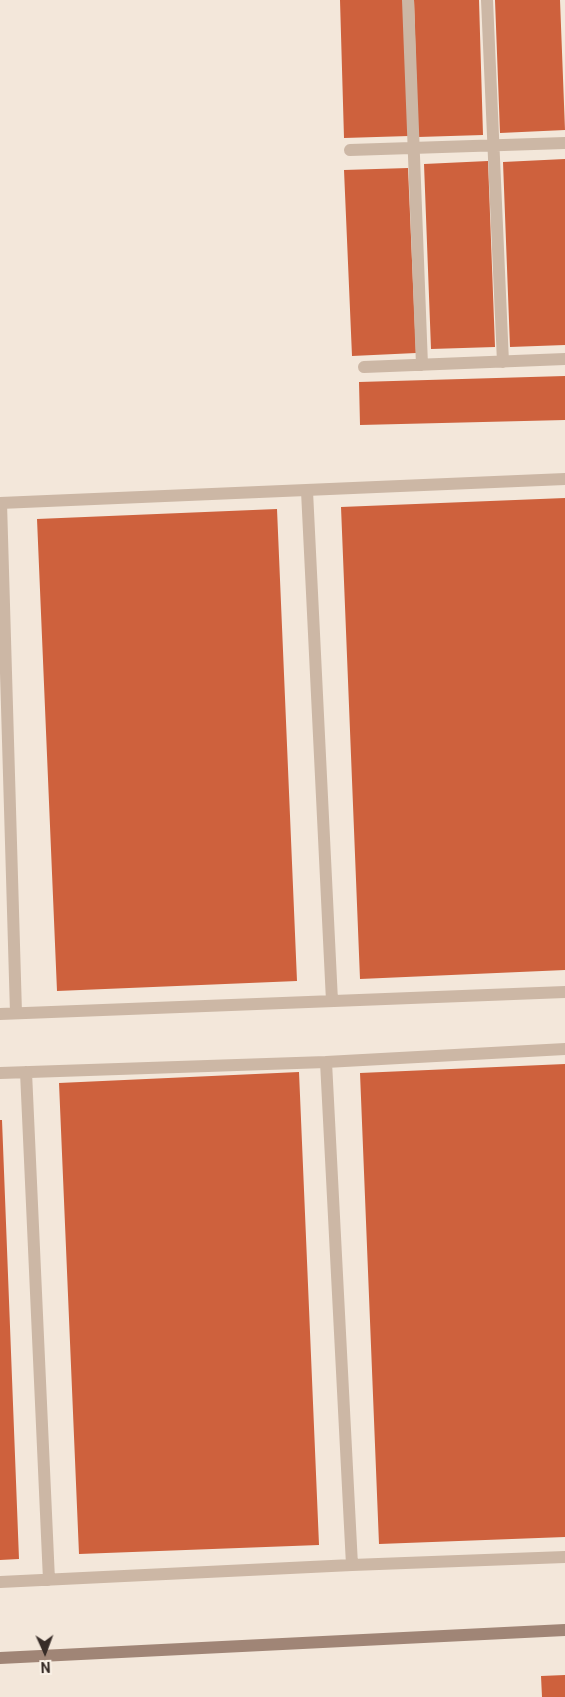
<!DOCTYPE html>
<style>
body{margin:0}
#map{position:relative;width:565px;height:1697px;overflow:hidden;background:#f3e7da;font-family:Roboto,sans-serif}
canvas{display:block}
.north{position:absolute;left:20px;top:1627px;width:50px;height:50px;-webkit-text-stroke:4px #faf1e6;paint-order:stroke;rotate:178deg;font-size:14px;font-weight:700;line-height:20px;text-align:center;color:#372c27}
.north::after{content:'';display:block;margin:auto;width:18px;height:22px;background:#372c27;clip-path:polygon(50% 0,100% 100%,50% 72%,0 100%)}
</style>
<div id="map">
<canvas width="565" height="1697"></canvas>
<div class="north">N</div>
</div>
<script>
const ctx = document.querySelector('canvas').getContext('2d');
ctx.lineJoin = 'round';
function fillPath(path, color) { ctx.fillStyle = color; ctx.fill(path, 'evenodd'); }
const shape = rows => new Path2D(rows.map(r => 'M' + r).join(''));
function trace(path, color, width, dash) { ctx.strokeStyle = color; ctx.lineWidth = width; ctx.lineCap = dash ? 'butt' : 'round'; ctx.setLineDash(dash || []); ctx.stroke(path); }
const building = shape([
 [340,0,405,0,409,136,344,138],
 [414,0,479,0,483,135,418,137],
 [495,0,560,0,565,130,500,133],
 [565,159,565,345,510,347,503,162],
 [488,161,495,347,431,349,424,164],
 [408,168,416,353,352,356,344,170],
 [565,376,565,420,360,425,359,382],
 [565,498,565,970,360,979,341,507],
 [277,509,297,981,57,991,37,519],
 [565,1064,565,1537,379,1544,360,1073],
 [299,1072,319,1545,79,1554,59,1083],
 [0,1120,2,1120,19,1559,0,1560],
 [565,1675,565,1697,542,1697,541,1676]
]);
const lane = shape([
 [408,0,422,365],
 [487,0,503,362],
 [350,150,565,143],
 [364,367,565,359],
 [307,491,332,1001],
 [0,503,565,479],
 [1,503,16,1013],
 [0,1014,565,992],
 [326,1062,352,1565],
 [26,1072,49,1580],
 [0,1073,326,1062,565,1049],
 [0,1582,352,1565,565,1557]
]);
const secondary = shape([
 [0,1658,565,1630]
]);
fillPath(building, '#ce613d');
trace(lane, '#ccb7a5', 12);
trace(secondary, '#a08576', 12);
</script>
